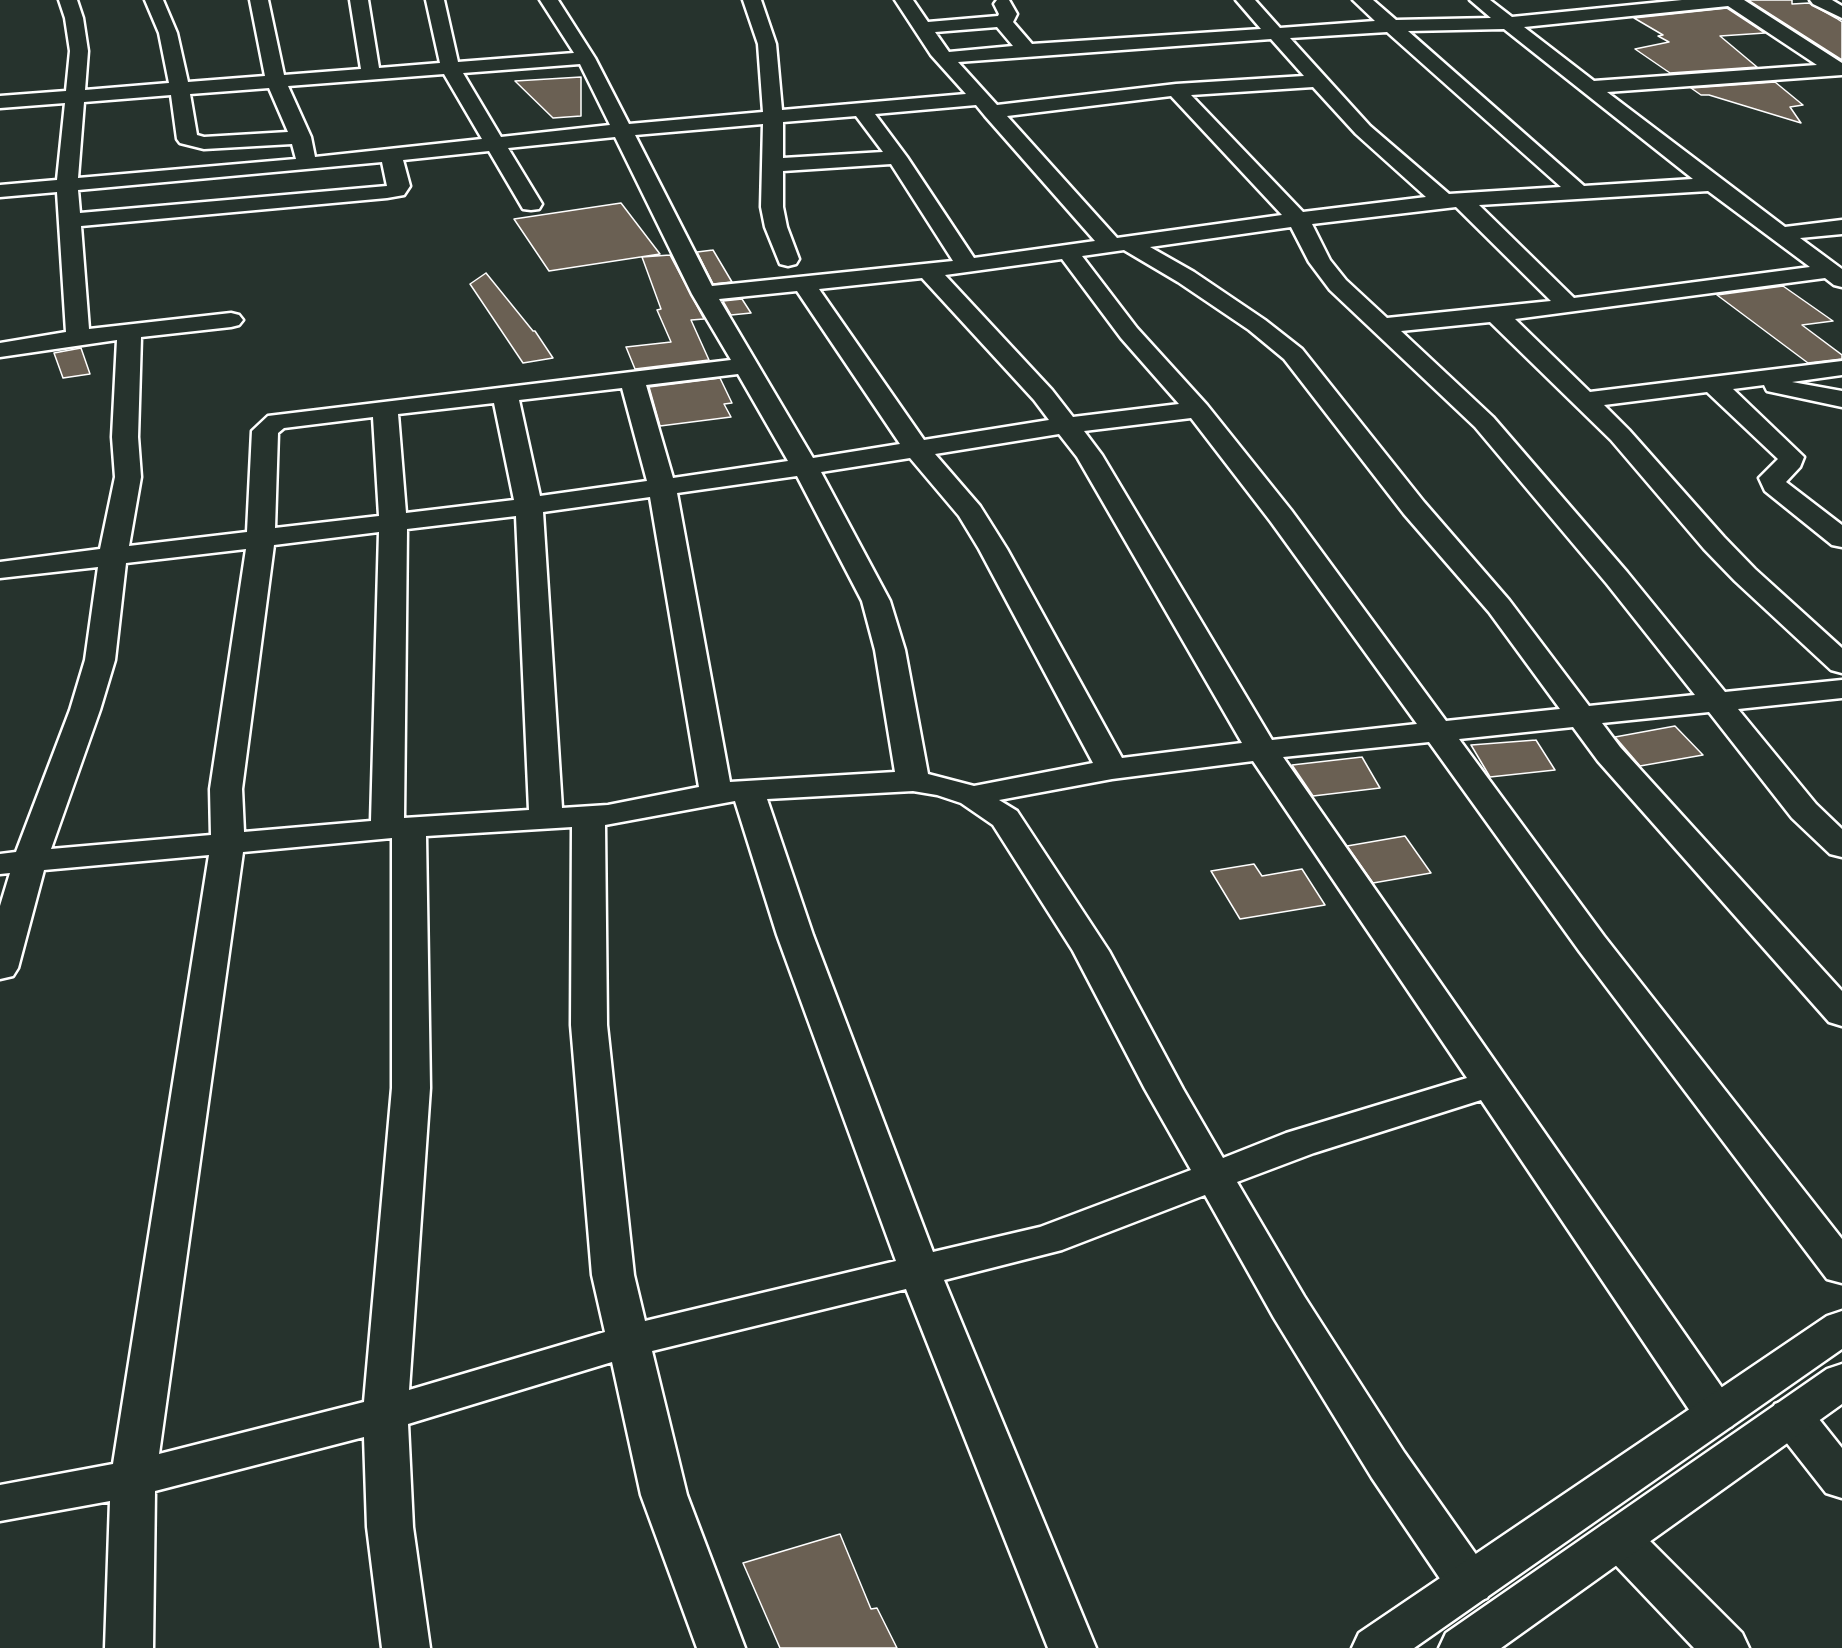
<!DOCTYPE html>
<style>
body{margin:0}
canvas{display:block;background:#26332d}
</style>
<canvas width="1842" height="1648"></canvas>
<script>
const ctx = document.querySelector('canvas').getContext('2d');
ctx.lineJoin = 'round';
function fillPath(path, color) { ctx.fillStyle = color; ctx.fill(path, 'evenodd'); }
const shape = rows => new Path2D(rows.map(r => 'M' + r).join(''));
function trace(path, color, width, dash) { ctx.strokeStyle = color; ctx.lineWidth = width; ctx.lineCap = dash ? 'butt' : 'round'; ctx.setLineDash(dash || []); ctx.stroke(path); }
const building = shape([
 [1748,0,1792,0,1792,4,1809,3,1836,18,1842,22,1842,60,1748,0],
 [1727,8,1765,33,1720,36,1757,67,1670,73,1635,49,1669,42,1658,36,1663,35,1634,18,1727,8],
 [581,77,581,116,553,118,515,81,581,77],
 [1775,82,1803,105,1790,107,1801,123,1709,95,1701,95,1691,88,1775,82],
 [621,203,660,254,549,271,514,219,621,203],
 [713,250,732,282,713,284,697,252,713,250],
 [670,255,704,319,691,320,709,360,635,369,626,347,671,342,657,310,661,309,642,257,670,255],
 [486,273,533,331,535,331,553,358,523,363,470,284,486,273],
 [1783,286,1833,321,1802,325,1842,355,1842,359,1808,363,1717,295,1783,286],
 [742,299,751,313,731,315,723,301,742,299],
 [81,348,90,374,63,378,54,353,81,348],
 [720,378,732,403,724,404,731,417,660,426,649,387,720,378],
 [1675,726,1703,755,1640,766,1615,737,1675,726],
 [1536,740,1555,770,1490,777,1471,745,1536,740],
 [1362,757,1380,788,1313,796,1292,765,1362,757],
 [1405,836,1431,873,1373,883,1347,846,1405,836],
 [1254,864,1262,876,1302,869,1325,905,1240,919,1211,871,1254,864],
 [840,1534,871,1609,877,1608,897,1648,780,1648,743,1563,840,1534]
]);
const minor = shape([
 [59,0,77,0,83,18,88,51,85,90,169,83,159,33,145,0,163,0,177,33,188,82,265,76,250,0,268,0,284,75,361,69,350,0,368,0,379,68,440,63,426,0,444,0,458,62,574,53,540,0,558,0,595,58,629,124,763,112,758,44,743,0,761,0,776,44,782,110,966,94,931,55,895,0,913,0,928,22,998,16,999,14,994,4,997,0,1009,0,1017,14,1013,22,1032,44,1261,29,1236,0,1255,0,1280,28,1375,21,1353,0,1373,0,1396,20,1491,18,1470,0,1490,0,1512,17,1682,0,1744,0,1842,63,1842,75,1607,92,1785,227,1842,220,1842,234,1800,238,1842,269,1842,287,1834,285,1825,278,1515,319,1590,392,1842,361,1842,375,1792,382,1842,391,1842,407,1767,391,1764,385,1733,389,1804,457,1800,467,1786,482,1842,525,1842,547,1832,545,1765,491,1759,478,1778,459,1707,392,1604,405,1629,430,1724,537,1755,569,1842,648,1842,673,1831,670,1735,581,1704,549,1611,440,1490,322,1401,331,1493,417,1627,572,1725,692,1842,680,1842,698,1738,709,1816,804,1842,829,1842,857,1830,854,1792,818,1709,712,1602,723,1620,747,1842,991,1842,1026,1829,1022,1598,761,1573,727,1459,739,1604,936,1842,1239,1842,1283,1827,1279,1580,952,1429,742,1283,757,1732,1402,1738,1414,1732,1426,1716,1431,1700,1426,1481,1100,1314,1153,1237,1182,1304,1296,1404,1452,1487,1570,1494,1584,1487,1598,1470,1604,1453,1598,1372,1478,1274,1318,1205,1195,1062,1250,944,1280,1096,1648,1048,1648,906,1289,652,1351,687,1495,745,1648,697,1648,641,1495,612,1362,408,1424,413,1527,430,1648,382,1648,367,1527,364,1437,155,1491,153,1648,105,1648,110,1501,0,1521,0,1485,113,1464,209,855,44,870,18,968,13,976,0,979,0,906,10,873,0,874,0,854,16,852,70,710,85,660,98,567,0,578,0,562,100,549,115,477,112,437,117,340,0,357,0,343,66,332,57,192,0,197,0,185,57,180,65,103,0,108,0,96,66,91,70,51,65,18,59,0],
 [1728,6,1817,65,1594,81,1524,27,1728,6],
 [997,27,1013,46,949,52,935,32,997,27],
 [1504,29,1693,179,1584,186,1408,31,1504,29],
 [1387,32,1561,187,1449,194,1370,126,1290,38,1387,32],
 [1271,39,1304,76,1176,84,997,105,958,62,1271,39],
 [580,64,610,125,501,137,463,73,580,64],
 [444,74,482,139,315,157,311,137,288,86,444,74],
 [1313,87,1356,134,1426,197,1303,212,1191,95,1313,87],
 [269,88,288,132,204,137,197,135,190,94,269,88],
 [171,95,177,139,180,143,204,149,292,144,296,159,78,178,84,102,171,95],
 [1171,96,1282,215,1117,238,1007,116,1171,96],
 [976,105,985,116,1095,241,974,258,907,157,875,114,976,105],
 [856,116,883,152,783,158,783,122,856,116],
 [763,124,761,207,765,227,780,264,788,266,796,264,799,259,787,227,783,207,783,171,891,164,953,261,712,286,635,135,763,124],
 [615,137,692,294,731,360,268,416,252,431,247,532,129,546,141,477,138,437,141,337,231,327,239,325,243,320,239,315,231,313,89,329,81,226,387,198,404,195,410,186,403,160,489,151,523,209,531,210,539,209,542,204,508,148,615,137],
 [382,162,387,186,80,213,78,190,382,162],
 [1708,191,1810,267,1574,298,1479,205,1708,191],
 [1456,207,1551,301,1387,318,1346,280,1330,260,1312,224,1456,207],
 [1291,227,1309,262,1330,290,1475,427,1607,584,1695,695,1589,706,1509,600,1424,502,1302,349,1265,320,1194,272,1150,247,1291,227],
 [1124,250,1178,282,1249,330,1284,359,1404,514,1489,612,1560,709,1446,721,1291,510,1207,405,1137,328,1082,256,1124,250],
 [1062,259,1121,338,1179,404,1073,417,1052,390,945,275,1062,259],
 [922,278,1034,400,1049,420,924,440,819,289,922,278],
 [797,291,900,444,813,458,719,299,797,291],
 [738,374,788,461,673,478,646,385,738,374],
 [622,388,647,481,540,496,519,400,622,388],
 [494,403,514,500,406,513,398,414,494,403],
 [373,417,379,516,275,528,278,433,284,428,373,417],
 [1191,418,1271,522,1417,724,1272,740,1102,455,1084,431,1191,418],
 [1059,434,1077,457,1242,743,1122,758,1007,549,980,506,935,454,1059,434],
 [910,458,959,516,979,549,1093,763,974,786,928,774,905,650,890,601,821,472,910,458],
 [797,476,862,601,875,650,895,772,730,782,677,493,797,476],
 [650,497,699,787,608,805,562,808,543,512,650,497],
 [516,516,529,810,404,818,407,529,516,516],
 [379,532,371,821,244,832,242,789,274,545,379,532],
 [246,549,210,789,211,835,51,849,100,710,115,660,126,563,246,549],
 [1253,761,1467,1078,1286,1133,1223,1158,1183,1089,1109,951,1017,811,999,800,1112,779,1253,761],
 [913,791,937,795,961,803,993,825,1073,951,1145,1089,1191,1170,1040,1227,933,1252,813,935,767,799,913,791],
 [735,801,777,935,896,1261,645,1321,634,1275,607,1025,605,825,735,801],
 [572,827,571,1025,592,1275,605,1332,409,1390,430,1088,426,836,572,827],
 [392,838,392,1088,364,1402,159,1454,243,852,392,838],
 [1810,0,1832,0,1842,6,1842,18,1813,4,1810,0],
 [1791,1399,1807,1404,1842,1448,1842,1498,1826,1493,1775,1428,1769,1416,1775,1404,1791,1399],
 [1618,1519,1634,1525,1742,1633,1749,1648,1694,1648,1602,1551,1595,1538,1602,1525,1618,1519]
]);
const secondary = shape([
 [1842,1311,1842,1349,1414,1648,1352,1648,1359,1633,1827,1316,1842,1311],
 [1842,1364,1842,1404,1501,1648,1439,1648,1446,1633,1827,1369,1842,1364]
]);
fillPath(building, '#6a6053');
trace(building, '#fff', 1.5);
trace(minor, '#fff', 5);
trace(secondary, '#fff', 5);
fillPath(minor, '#26332d');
fillPath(secondary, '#26332d');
</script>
